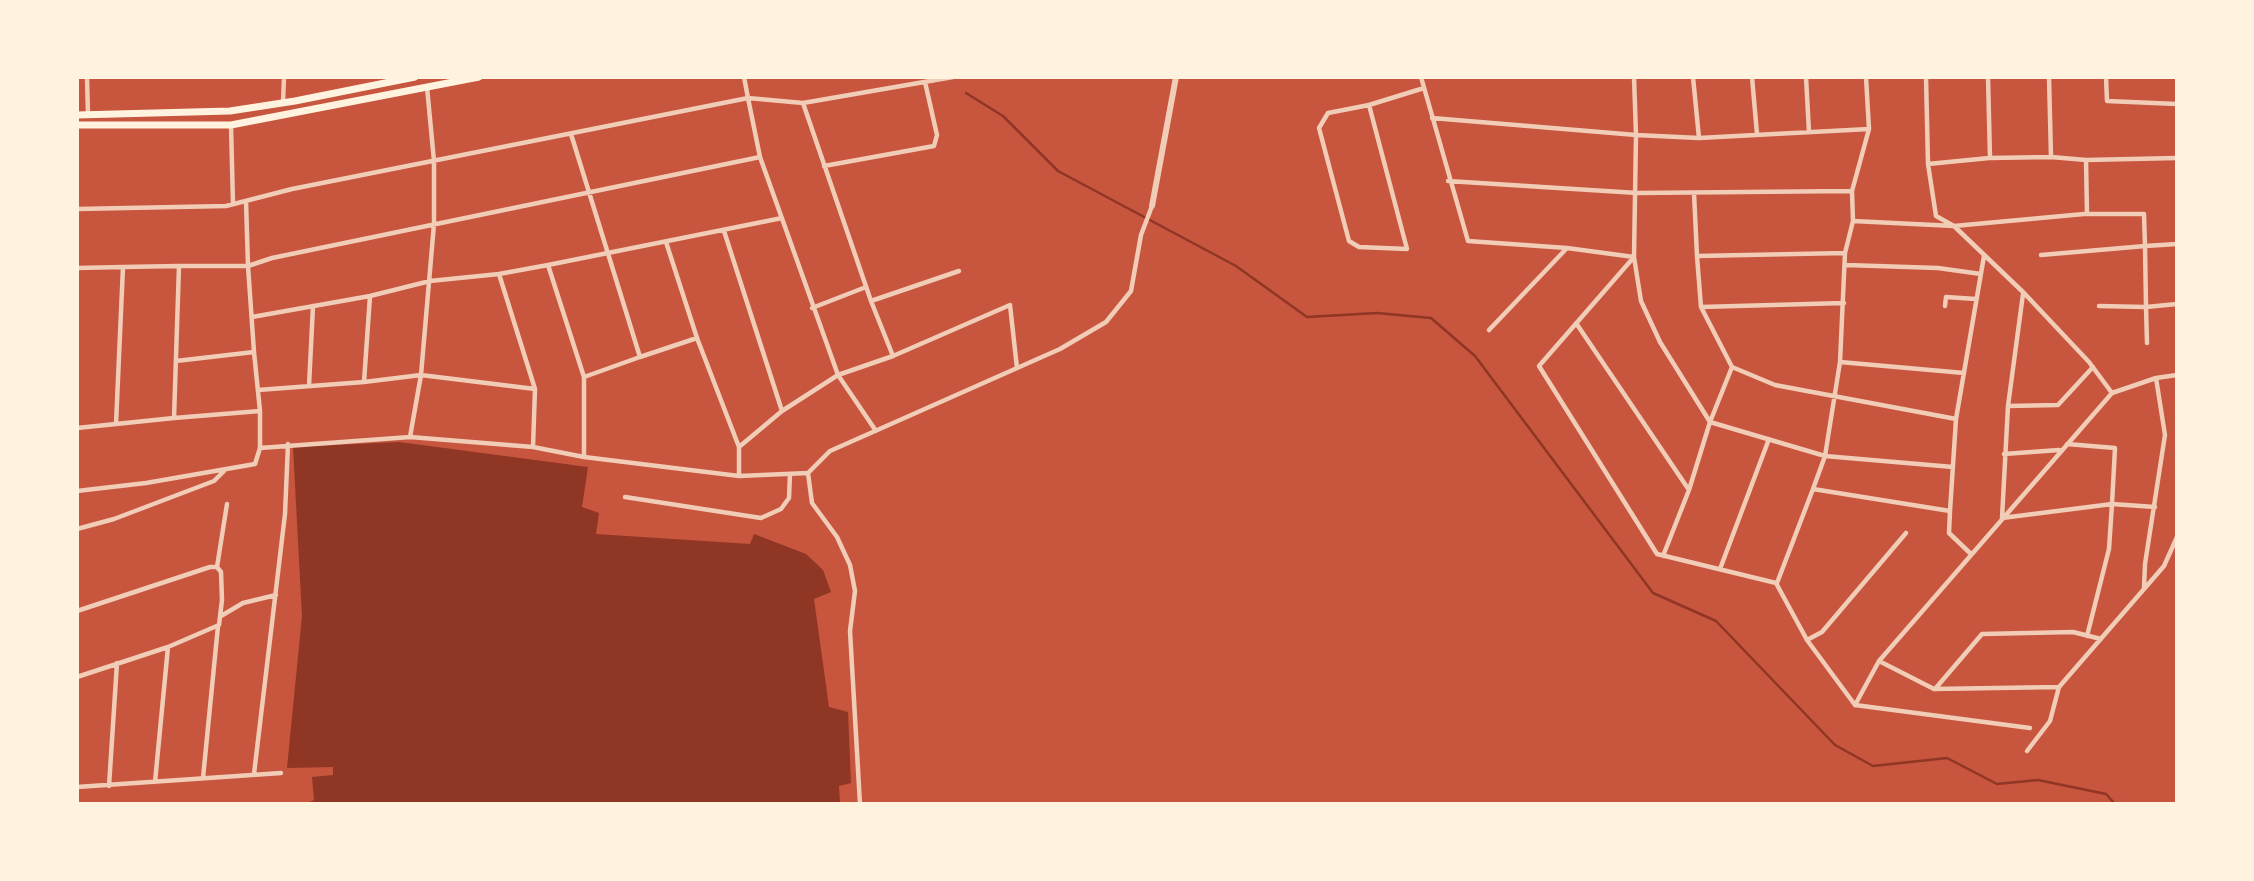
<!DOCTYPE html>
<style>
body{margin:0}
#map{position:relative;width:2254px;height:881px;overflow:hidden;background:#c8553d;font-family:"Fira Sans",sans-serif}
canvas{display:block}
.frame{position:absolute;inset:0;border:79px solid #fff3e0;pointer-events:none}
</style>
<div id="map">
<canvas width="2254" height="881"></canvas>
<div class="frame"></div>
</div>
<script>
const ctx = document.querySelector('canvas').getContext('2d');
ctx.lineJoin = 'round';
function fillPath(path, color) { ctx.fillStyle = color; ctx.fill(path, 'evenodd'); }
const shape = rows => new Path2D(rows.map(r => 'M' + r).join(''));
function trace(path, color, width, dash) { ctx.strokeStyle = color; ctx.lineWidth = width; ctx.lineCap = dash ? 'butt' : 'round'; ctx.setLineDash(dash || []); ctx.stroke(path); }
const water = shape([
 [399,442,588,467,582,507,599,513,596,534,750,544,754,534,806,554,823,570,831,592,814,599,829,707,848,712,851,783,839,786,840,804,305,804,314,800,312,777,333,775,333,767,287,768,302,616,293,447]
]);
const stream = shape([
 [966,93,1003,116,1058,171,1236,266,1307,317,1377,313,1431,318,1475,356,1653,593,1716,621,1835,745,1873,766,1947,758,1997,784,2038,780,2106,794,2115,804]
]);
const minor = shape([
 [87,77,88,115],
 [744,77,748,98,803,103,953,77],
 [1421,77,1468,241,1567,248,1489,330],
 [1693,77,1699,138],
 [1752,77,1757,134],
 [1806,77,1809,132],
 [1866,77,1869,129,1699,138,1636,135,1634,257,1641,301,1660,342,1710,422,1825,456,1953,467],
 [1926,77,1928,164,1936,216,1954,226,2024,293,2089,362,2112,393,2156,378,2177,375],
 [1988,77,1990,158,2051,157,2049,77],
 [2106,77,2107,101,2177,104],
 [283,103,284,77],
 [803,103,871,301,893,356],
 [1369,105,1328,113,1319,128,1349,241,1359,247,1407,249,1369,105,1424,88],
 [1432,118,1636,135,1634,77],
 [231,125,233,204],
 [571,134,640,357,697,338,739,447],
 [2051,157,2086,160,2177,158],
 [2086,160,2087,214],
 [1928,164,1989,158],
 [824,166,934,146,937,135,925,82],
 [1448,181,1637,193,1852,191,1853,221,1845,253,1840,362,1825,456,1813,489,1950,511,1956,419,1984,256],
 [1852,191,1869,129],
 [1694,193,1697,256,1845,253],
 [77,209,226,206,292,189,748,98,760,157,838,375,893,356,1010,305,1017,368],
 [1853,221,1954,226,2084,214,2144,214,2145,246,2041,255],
 [724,231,782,411],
 [666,242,697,338],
 [2177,244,2145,246,2146,307,2177,304],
 [1567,248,1634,257,1539,366,1657,554,1776,583,1807,640,1855,705,1879,661,2112,393],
 [548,265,584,377,584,457],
 [1846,265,1938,268,1981,274],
 [179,266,248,266,246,201],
 [77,268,123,267,116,424,77,428],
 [499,274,535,389],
 [2023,294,2008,406,2058,405,2093,367],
 [871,301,959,271],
 [1945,306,1946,297,1976,299],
 [2099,306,2146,307,2147,343],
 [1701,307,1844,303],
 [812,308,866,287],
 [252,317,370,296,430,281,499,274,548,265,782,218],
 [1576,323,1689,490,1710,422,1732,367,1701,307,1697,256],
 [254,352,248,266,272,258,760,157],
 [1840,362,1964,373],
 [1732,367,1775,385,1956,419],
 [584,377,640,357],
 [364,382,421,375,535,389,533,447],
 [309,386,313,306],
 [258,390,364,382,370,296],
 [2008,406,2002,518,2112,504,2115,448,2067,444],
 [174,418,260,411,254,352,176,361],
 [116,424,174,418,179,266,123,267],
 [410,437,421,375,434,224,434,161,427,87],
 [260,448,260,411],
 [2004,454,2059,450],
 [808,473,739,476,739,447,782,411,838,375,876,431],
 [77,491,146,483,255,464,260,448,410,437,533,447,584,457,739,476],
 [625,497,761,518,781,509,789,498,790,474],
 [1950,511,1949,533,1971,554],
 [77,529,114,519,214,481,224,471],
 [1663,556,1689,490],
 [217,567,227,504],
 [1720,569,1769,439],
 [1777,583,1813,489],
 [2144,588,2145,564,2165,435,2156,378],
 [77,611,210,567,217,567,221,572,222,600,219,625,168,647,77,677],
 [221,616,243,603,276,595],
 [2087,636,2109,549,2112,504,2155,507],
 [1807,640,1822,632,1906,533],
 [1879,661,1934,689,2059,687,2164,566,2177,537],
 [1935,689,1982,634,2073,632,2101,639],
 [1855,705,2030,728],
 [2027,751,2050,721,2059,687],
 [254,774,285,514,288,444],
 [203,778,218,626],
 [155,782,168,647],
 [109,786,117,663],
 [77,787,281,773],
 [860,804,850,631,855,591,850,565,837,537,812,503,808,473,830,451,1060,349,1106,322,1131,291,1141,235,1152,206]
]);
const tertiary = shape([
 [1152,206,1176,77]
]);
const secondary = shape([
 [77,115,230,111,295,101,415,77],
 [77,125,231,125,479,77]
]);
fillPath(water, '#8f3625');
trace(stream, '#8f3625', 2.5);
trace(minor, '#f1ccb7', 4.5);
trace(tertiary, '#f1ccb7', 6);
trace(secondary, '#fff3e0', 7);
</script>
